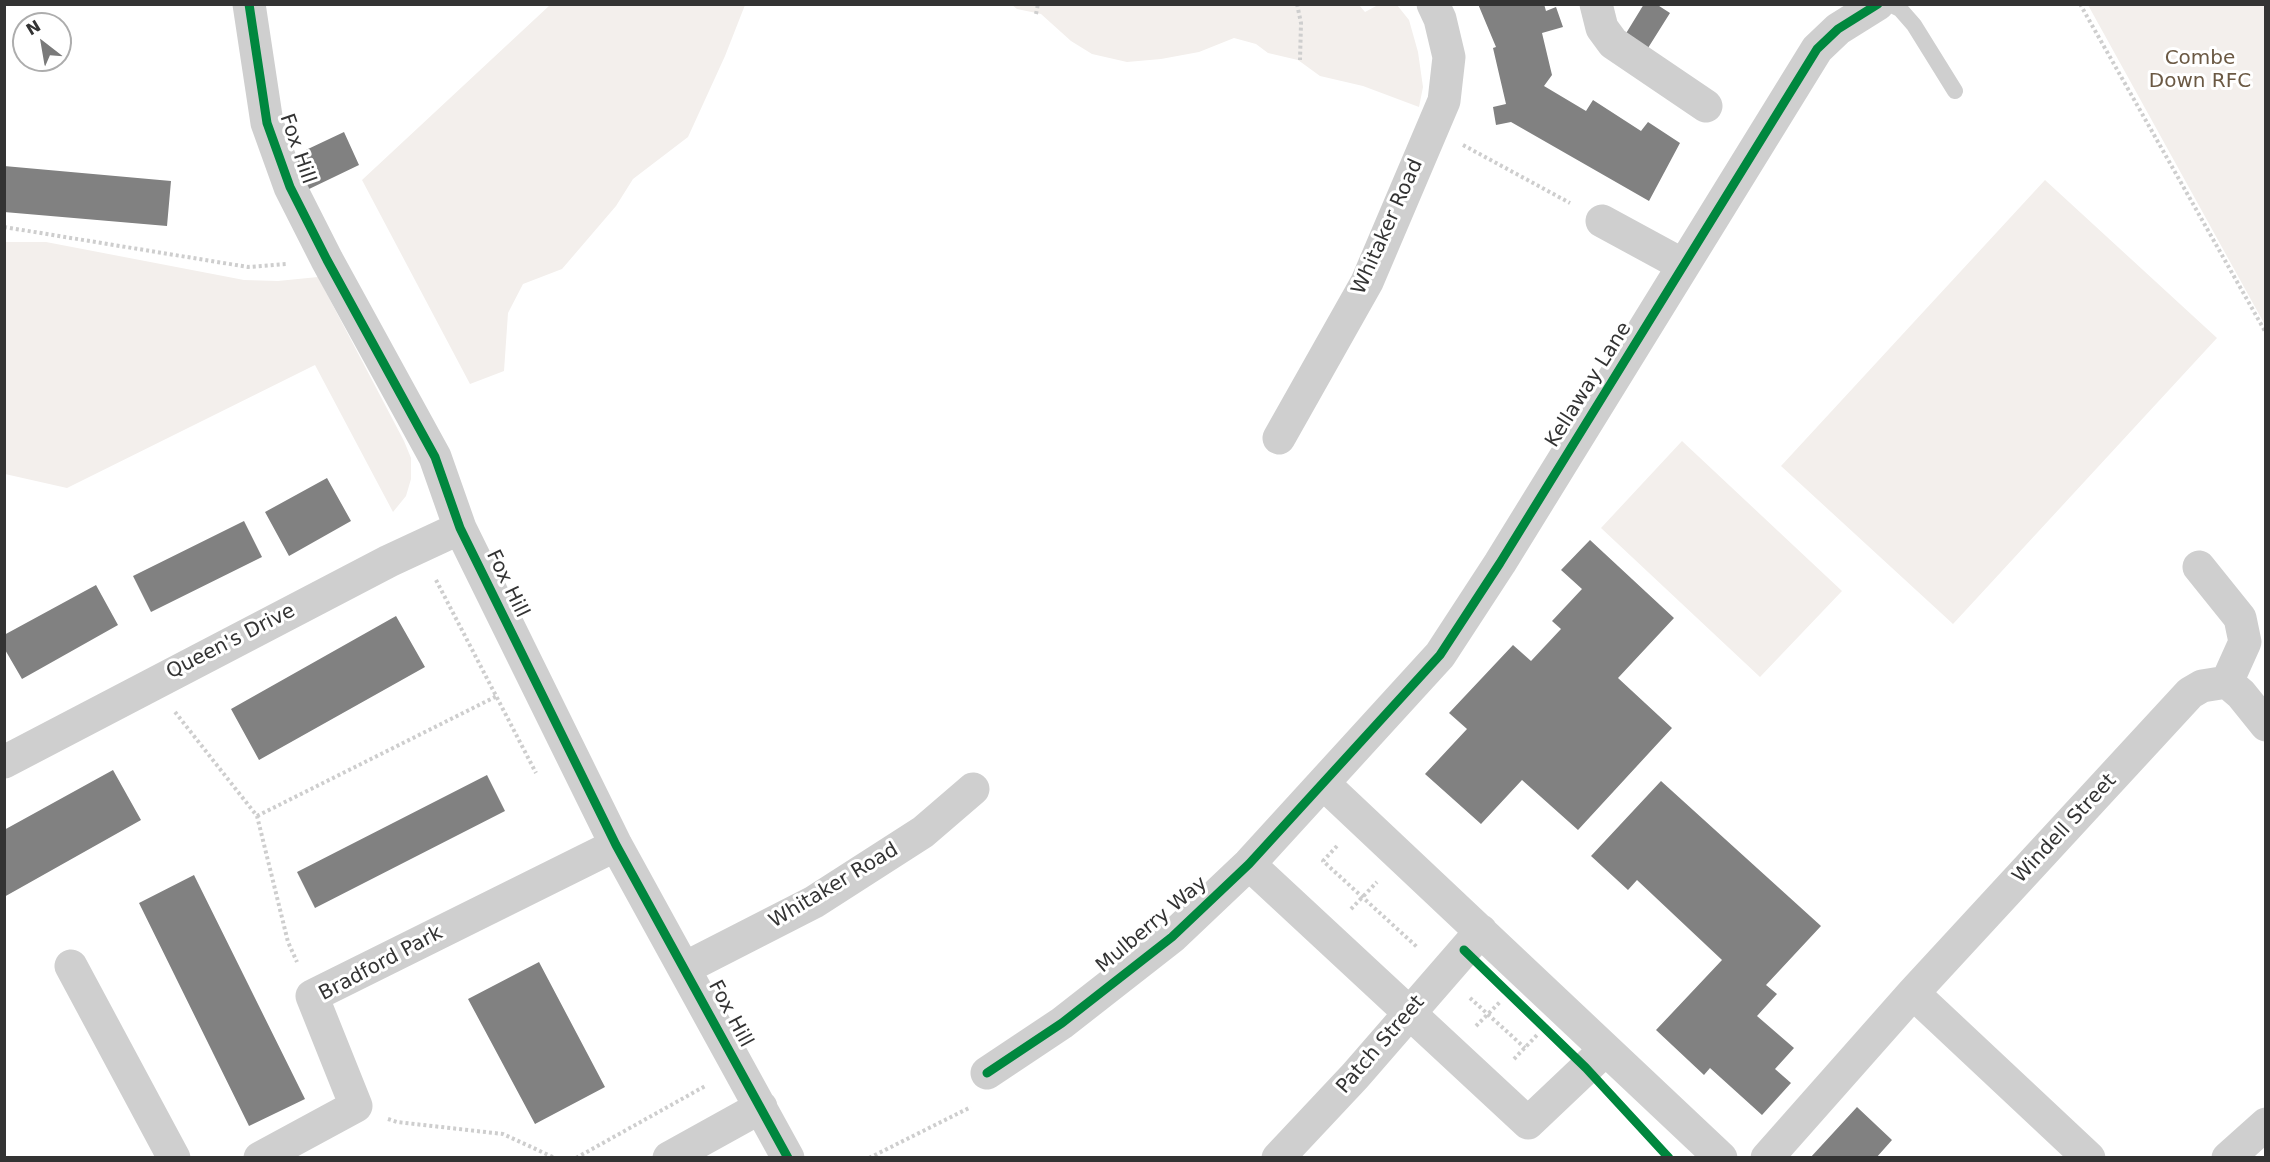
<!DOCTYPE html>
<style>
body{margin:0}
#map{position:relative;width:2270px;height:1162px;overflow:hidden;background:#fff;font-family:"DejaVu Sans",sans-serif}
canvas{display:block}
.frame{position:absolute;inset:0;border:6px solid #333;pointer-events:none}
.north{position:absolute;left:12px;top:12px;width:60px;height:60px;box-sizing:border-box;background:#fff;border:2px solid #adadad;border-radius:50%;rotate:329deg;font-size:16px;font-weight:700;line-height:24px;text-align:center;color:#333}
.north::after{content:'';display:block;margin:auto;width:21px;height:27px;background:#7a7a7a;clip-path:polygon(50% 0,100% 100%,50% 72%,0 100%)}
</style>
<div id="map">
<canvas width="2270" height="1162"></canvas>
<div class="frame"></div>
<div class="north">N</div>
</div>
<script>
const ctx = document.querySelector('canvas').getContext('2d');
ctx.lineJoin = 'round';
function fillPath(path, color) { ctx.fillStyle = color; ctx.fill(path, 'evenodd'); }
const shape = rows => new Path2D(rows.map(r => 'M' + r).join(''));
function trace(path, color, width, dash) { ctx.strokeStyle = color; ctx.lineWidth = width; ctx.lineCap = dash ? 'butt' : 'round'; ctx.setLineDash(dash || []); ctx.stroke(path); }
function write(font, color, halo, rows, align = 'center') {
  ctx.font = font + ' "DejaVu Sans",sans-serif'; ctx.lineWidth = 6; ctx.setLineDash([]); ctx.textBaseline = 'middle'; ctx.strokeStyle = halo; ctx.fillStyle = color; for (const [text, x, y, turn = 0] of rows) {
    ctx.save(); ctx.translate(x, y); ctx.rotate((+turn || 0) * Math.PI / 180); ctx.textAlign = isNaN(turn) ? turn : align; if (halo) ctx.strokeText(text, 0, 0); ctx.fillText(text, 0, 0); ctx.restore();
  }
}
const green = shape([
 [550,5,745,5,725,56,688,137,633,179,616,206,562,269,523,284,508,313,504,371,470,384,362,180],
 [1359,5,1365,12,1378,5,1397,5,1409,20,1418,52,1423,87,1419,107,1363,86,1320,76,1298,60,1268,53,1256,44,1234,38,1199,52,1161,59,1127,62,1092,54,1071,41,1041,14,1017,9,1012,5],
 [2088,5,2265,5,2265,325],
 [2045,180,2217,338,1953,624,1781,466],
 [5,242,46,242,244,280,278,281,318,277,404,441,411,458,411,479,406,496,393,512,315,365,67,488,5,474],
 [1682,441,1842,591,1760,677,1601,528]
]);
const building = shape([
 [1478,4,1544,4,1546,11,1556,7,1563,27,1542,33,1552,75,1544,86,1586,111,1593,100,1641,131,1648,122,1680,143,1649,201,1511,122,1496,125,1493,107,1506,104,1493,48,1496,47],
 [1644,4,1656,4,1670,13,1648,48,1625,35],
 [344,132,359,165,307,190,291,157],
 [4,166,171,181,167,226,4,212],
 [327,478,351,521,289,556,265,512],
 [244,521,262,557,151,612,133,576],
 [1590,540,1674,618,1618,678,1672,728,1578,830,1522,780,1481,824,1425,774,1467,729,1449,713,1513,645,1531,661,1561,629,1552,621,1582,589,1561,570],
 [96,585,118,625,22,679,4,648,4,635],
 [396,616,425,667,259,760,231,709],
 [113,770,141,820,4,897,4,830],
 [487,775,505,811,315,908,297,872],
 [1661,781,1821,926,1766,985,1777,994,1757,1016,1794,1048,1775,1069,1791,1083,1762,1115,1710,1068,1704,1075,1656,1030,1722,960,1637,880,1628,890,1591,856],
 [194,875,305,1099,249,1126,139,903],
 [539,962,605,1087,535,1124,468,999],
 [1857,1107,1892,1140,1876,1158,1810,1158]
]);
const path = shape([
 [1297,4,1301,23,1300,60],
 [2080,4,2266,333],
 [1036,14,1038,4],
 [1463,145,1570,203],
 [4,227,248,267,287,264],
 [436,580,536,773],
 [175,712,257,816,288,942,297,962],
 [257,816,497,696],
 [1337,846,1323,861,1417,947],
 [1351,909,1377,882],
 [1470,998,1525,1048],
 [1476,1026,1500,1002],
 [1514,1059,1538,1034],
 [388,1119,397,1122,503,1134,555,1158],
 [576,1158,707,1085],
 [869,1158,971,1107]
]);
const lane = shape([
 [1890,4,1900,9,1914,25,1955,91]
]);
const street = shape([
 [249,4,267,123,290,187,327,260,435,457,460,528,616,845,788,1158],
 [1596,4,1602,28,1613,43,1706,106],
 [1602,221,1683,265],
 [1279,438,1367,282,1444,101,1449,57,1440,19,1433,4],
 [2199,567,2240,618,2245,642,2227,682],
 [4,762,389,561,460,528],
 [1324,784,1721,1158],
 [1249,864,1528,1123,1605,1050],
 [71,966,174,1158],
 [685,968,814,902,923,832,973,789],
 [1913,993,2089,1158],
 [987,1073,1062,1023,1172,937,1249,864,1440,655,1500,563,1817,49,1838,29,1878,4],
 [260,1158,356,1106,312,996,616,845],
 [669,1158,761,1107],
 [1278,1158,1355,1076,1481,931],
 [1767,1158,1913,993,2190,693,2202,686,2227,682,2241,694,2266,725],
 [2228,1158,2266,1124]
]);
const cycleway = shape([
 [249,4,267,123,290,187,327,260,435,457,460,528,616,845,788,1158],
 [1464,950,1586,1068,1669,1158],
 [987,1073,1062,1023,1172,937,1249,864,1440,655,1500,563,1817,49,1838,29,1878,4]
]);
const parkNames = [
 ["Combe",2200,59],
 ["Down RFC",2200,82]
];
const streetNames = [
 ["Fox Hill",297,149,71],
 ["Whitaker Road",1388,227,-66],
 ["Kellaway Lane",1589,385,-58],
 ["Fox Hill",507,584,64],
 ["Queen's Drive",231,642,-27],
 ["Windell Street",2065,829,-47],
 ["Whitaker Road",834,886,-31],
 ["Mulberry Way",1152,925,-40],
 ["Bradford Park",381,964,-28],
 ["Fox Hill",730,1014,62],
 ["Patch Street",1381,1045,-49]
];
fillPath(green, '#f3efec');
fillPath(building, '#818181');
trace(path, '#cecece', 4, [3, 3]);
trace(lane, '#cfcfcf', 16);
trace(street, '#cfcfcf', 33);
trace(cycleway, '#00873e', 9);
write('20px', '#6b5944', '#fff', parkNames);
write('20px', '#333', '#fff', streetNames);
</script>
